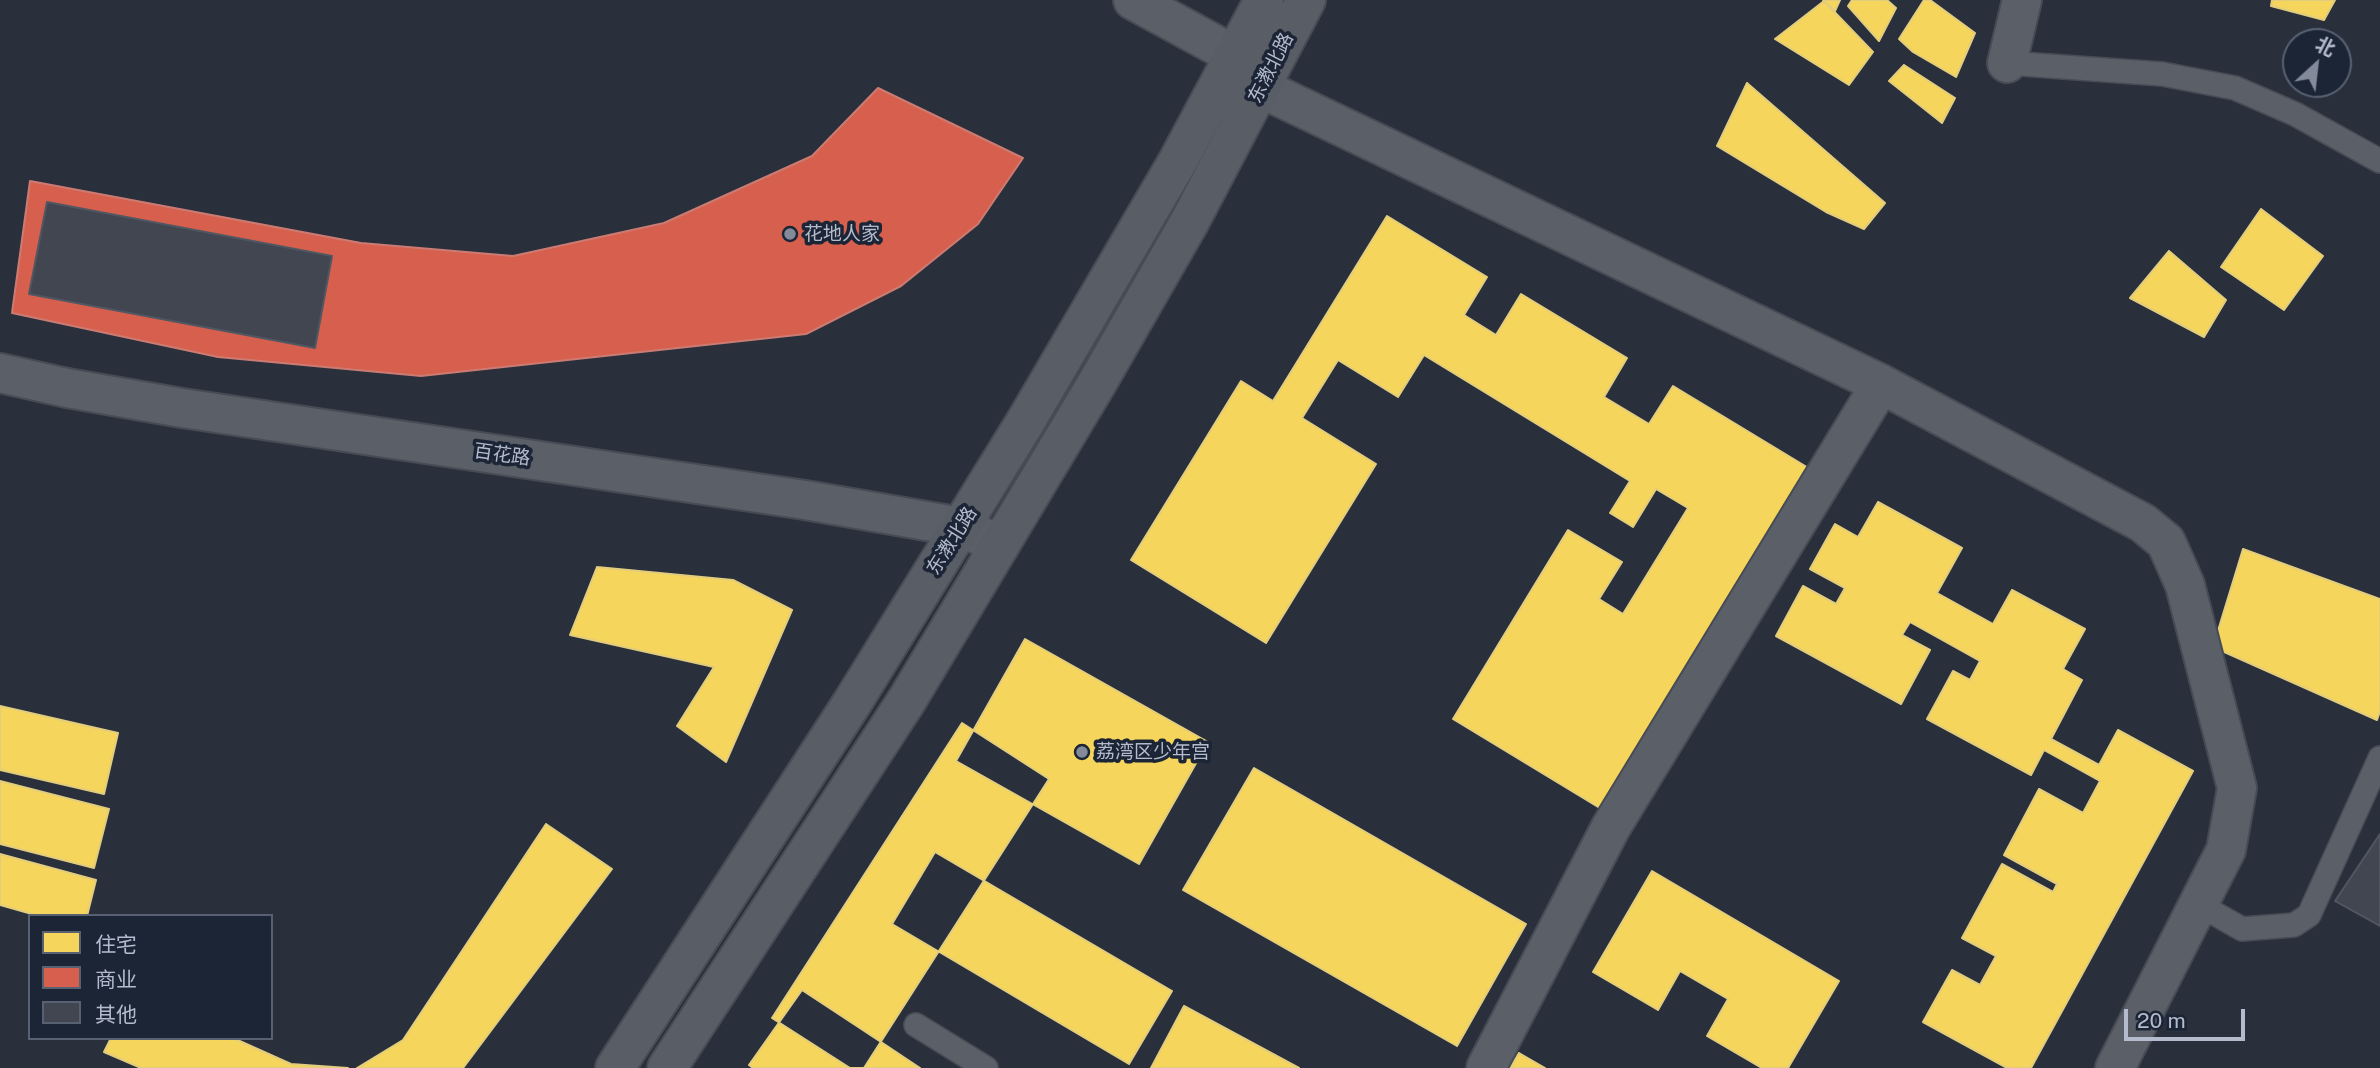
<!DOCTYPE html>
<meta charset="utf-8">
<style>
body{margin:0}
#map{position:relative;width:2380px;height:1068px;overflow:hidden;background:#292f3b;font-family:"Public Sans","Noto Sans SC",sans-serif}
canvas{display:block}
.legend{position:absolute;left:28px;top:914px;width:245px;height:126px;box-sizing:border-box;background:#1c2536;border:2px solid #586172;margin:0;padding:9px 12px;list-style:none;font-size:21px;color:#b3bbcc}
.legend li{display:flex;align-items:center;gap:14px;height:35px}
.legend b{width:35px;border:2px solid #586172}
.north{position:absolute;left:2282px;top:28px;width:70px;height:70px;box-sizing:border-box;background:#1c2536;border:2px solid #586172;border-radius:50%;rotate:27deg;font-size:19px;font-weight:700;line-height:28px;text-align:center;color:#b3bbcc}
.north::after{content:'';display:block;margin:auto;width:24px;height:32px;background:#838a99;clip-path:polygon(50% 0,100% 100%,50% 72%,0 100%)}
.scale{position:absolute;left:2124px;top:1009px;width:121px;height:32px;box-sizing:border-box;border:4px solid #b3bbcc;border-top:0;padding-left:9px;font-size:21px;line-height:24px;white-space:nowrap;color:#b3bbcc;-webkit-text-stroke:5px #1c2536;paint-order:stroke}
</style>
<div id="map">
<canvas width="2380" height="1068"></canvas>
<ul class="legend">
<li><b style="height:19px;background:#f6d55c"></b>住宅</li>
<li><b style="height:19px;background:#d6604d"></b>商业</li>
<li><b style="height:19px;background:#414650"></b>其他</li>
</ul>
<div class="north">北</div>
<div class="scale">20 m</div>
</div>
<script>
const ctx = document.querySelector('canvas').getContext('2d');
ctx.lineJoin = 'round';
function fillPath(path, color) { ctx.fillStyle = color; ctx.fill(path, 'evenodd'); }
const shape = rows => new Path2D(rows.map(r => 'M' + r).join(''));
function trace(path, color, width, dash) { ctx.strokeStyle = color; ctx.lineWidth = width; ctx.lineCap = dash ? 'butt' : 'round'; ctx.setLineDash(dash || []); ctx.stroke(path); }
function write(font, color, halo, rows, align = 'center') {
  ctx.font = font + ' "Public Sans","Noto Sans SC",sans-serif'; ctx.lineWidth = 7; ctx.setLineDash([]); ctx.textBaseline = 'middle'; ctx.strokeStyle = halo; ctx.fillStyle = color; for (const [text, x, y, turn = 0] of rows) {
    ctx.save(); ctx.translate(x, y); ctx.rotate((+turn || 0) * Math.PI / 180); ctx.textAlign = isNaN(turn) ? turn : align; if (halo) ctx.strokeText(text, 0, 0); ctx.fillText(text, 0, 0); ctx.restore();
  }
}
const homes = shape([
 [1823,0,1840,0,1835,11,1823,0],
 [1852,0,1887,0,1896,8,1879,41,1848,6,1852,0],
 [1924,0,1930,0,1975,33,1956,77,1913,52,1899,39,1924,0],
 [2272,0,2335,0,2324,20,2271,6,2272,0],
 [1824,1,1873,52,1849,85,1775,39,1824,1],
 [1904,65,1955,98,1942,123,1889,81,1904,65],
 [1747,83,1885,203,1864,229,1826,212,1717,146,1747,83],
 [918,129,982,150,972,183,913,242,841,280,753,320,656,342,571,347,443,341,448,288,475,271,627,245,629,284,747,258,730,204,842,139,892,179,918,129],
 [2261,209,2323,256,2284,310,2221,267,2261,209],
 [1387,216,1487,277,1464,315,1496,335,1521,294,1627,358,1604,397,1649,424,1673,386,1815,472,1608,813,1453,719,1568,530,1622,562,1599,599,1623,614,1688,508,1656,489,1633,527,1610,513,1630,481,1424,355,1398,397,1338,360,1302,418,1376,464,1266,643,1131,560,1241,381,1273,401,1387,216],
 [2169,251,2226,300,2204,337,2130,298,2169,251],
 [1878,502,1962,548,1937,593,1993,624,2012,590,2085,629,2063,669,2082,680,2051,739,2099,765,2118,730,2193,771,2031,1068,2007,1068,1923,1022,1952,970,1980,985,1996,956,1962,938,2002,864,2053,892,2057,884,2004,855,2039,789,2083,813,2100,781,2044,750,2031,775,1927,719,1953,671,1970,680,1980,661,1910,622,1902,635,1930,650,1901,704,1776,636,1803,586,1836,604,1845,588,1810,569,1835,524,1858,537,1878,502],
 [2243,549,2380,599,2380,711,2377,720,2213,647,2243,549],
 [597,567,733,580,792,610,726,762,677,726,714,667,570,635,597,567],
 [1025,639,1208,742,1139,864,956,761,1025,639],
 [0,706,118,733,104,794,0,770,0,706],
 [962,723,1049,779,864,1068,850,1068,772,1018,962,723],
 [1254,768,1526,924,1457,1046,1183,890,1254,768],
 [0,781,109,809,94,868,0,844,0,781],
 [546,824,612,869,463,1068,357,1068,403,1040,546,824],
 [935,852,1172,991,1129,1064,892,924,935,852],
 [0,854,96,880,87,916,39,916,0,905,0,854],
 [1652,871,1839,981,1788,1068,1762,1068,1707,1036,1728,999,1680,971,1658,1010,1593,972,1652,871],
 [802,990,881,1042,920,1068,753,1068,749,1065,802,990],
 [1184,1006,1299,1068,1151,1068,1184,1006],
 [111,1038,233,1038,291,1064,348,1068,141,1068,104,1052,111,1038],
 [1519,1053,1545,1068,1510,1068,1519,1053]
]);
const shops = shape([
 [878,88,1023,158,978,224,901,286,806,334,421,376,218,357,12,313,30,181,361,243,513,256,664,223,812,156,878,88]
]);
const building = shape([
 [47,202,332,256,315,348,29,294,47,202],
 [2380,834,2380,926,2335,901,2380,834]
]);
const service = shape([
 [2007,63,2162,74,2235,88,2295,114,2380,161],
 [2198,904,2242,929,2294,925,2309,915,2380,758],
 [916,1025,986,1068]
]);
const minor = shape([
 [1133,0,1234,55,1261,88,1881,384,2143,523,2166,542,2185,585,2237,788,2226,850,2115,1068],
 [2007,63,2022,0],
 [0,373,67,388,182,408,805,500,961,527,1000,545],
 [1486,1068,1611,827,1881,384]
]);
const secondary = shape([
 [615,1068,852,703,1026,421,1178,161,1264,0],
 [667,1068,907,700,1097,383,1190,221,1306,0]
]);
const markers = [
 [790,234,7,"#838a99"],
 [1082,752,7,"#838a99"]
];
const streetNames = [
 ["东漖北路",1271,68,-63],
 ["百花路",502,455,8],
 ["东漖北路",952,541,-58]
];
const poiNames = [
 ["花地人家",804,234],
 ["荔湾区少年宫",1096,752]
];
fillPath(homes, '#f6d55c');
trace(homes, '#e2cd7e', 2);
fillPath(shops, '#d6604d');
trace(shops, '#cc7b73', 2);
fillPath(building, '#414650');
trace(building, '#515762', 2);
trace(service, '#464b54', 26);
trace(minor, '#464b54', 42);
trace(secondary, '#464b54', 42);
trace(service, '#5a5f68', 23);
trace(minor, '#5a5f68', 38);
trace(secondary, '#585d66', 38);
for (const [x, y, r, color] of markers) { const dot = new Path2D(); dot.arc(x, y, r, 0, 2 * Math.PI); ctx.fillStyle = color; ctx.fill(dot); trace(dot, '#1c2536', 2.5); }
write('19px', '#b3bbcc', '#1c2536', streetNames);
write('19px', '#b3bbcc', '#1c2536', poiNames, 'left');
</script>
